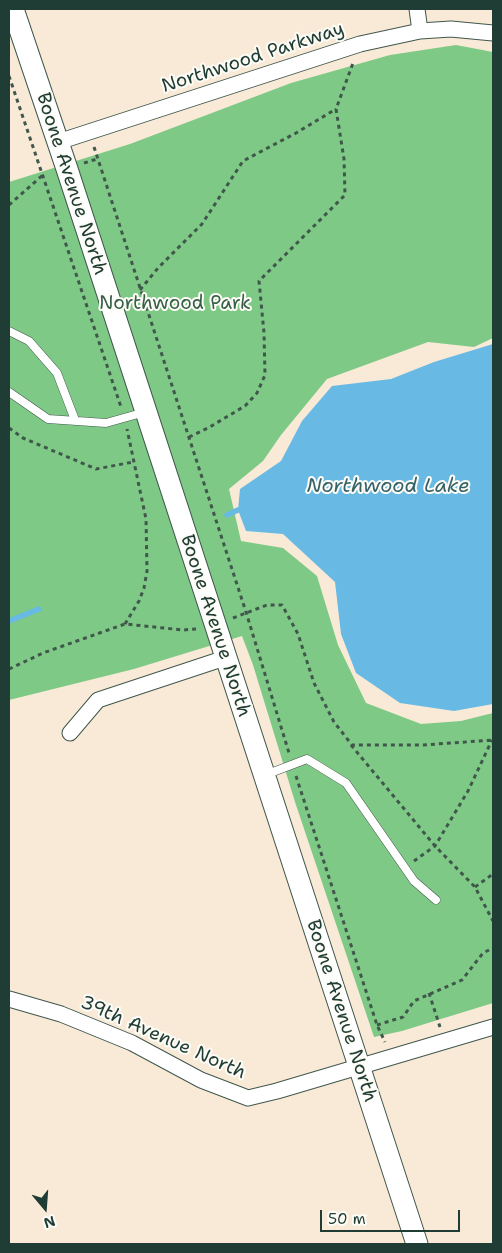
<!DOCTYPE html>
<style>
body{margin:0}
#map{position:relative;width:502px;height:1253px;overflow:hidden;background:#f8ead7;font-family:"Shantell Sans",sans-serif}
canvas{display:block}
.frame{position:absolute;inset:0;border:10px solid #1f3d34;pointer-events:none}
.north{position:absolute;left:20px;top:1183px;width:50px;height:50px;-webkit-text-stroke:4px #fdfcf7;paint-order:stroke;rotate:162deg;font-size:14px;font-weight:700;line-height:20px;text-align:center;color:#1f3d34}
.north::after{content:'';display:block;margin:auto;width:18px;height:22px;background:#1f3d34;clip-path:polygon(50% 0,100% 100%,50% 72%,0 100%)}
.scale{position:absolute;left:320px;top:1210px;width:140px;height:22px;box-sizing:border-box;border:2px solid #1f3d34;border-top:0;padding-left:6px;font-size:15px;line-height:18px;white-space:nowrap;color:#1f3d34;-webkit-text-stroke:4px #fdfcf7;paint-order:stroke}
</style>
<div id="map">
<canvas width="502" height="1253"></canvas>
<div class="frame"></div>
<div class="north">N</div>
<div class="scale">50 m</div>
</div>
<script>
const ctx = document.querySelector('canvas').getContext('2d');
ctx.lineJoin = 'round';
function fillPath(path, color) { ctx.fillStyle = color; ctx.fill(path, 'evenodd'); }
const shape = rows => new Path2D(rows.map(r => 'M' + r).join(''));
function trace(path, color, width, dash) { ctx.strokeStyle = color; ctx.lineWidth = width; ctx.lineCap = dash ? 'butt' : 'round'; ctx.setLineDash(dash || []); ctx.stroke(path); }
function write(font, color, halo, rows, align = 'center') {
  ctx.font = font + ' "Shantell Sans",sans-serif'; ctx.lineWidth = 4; ctx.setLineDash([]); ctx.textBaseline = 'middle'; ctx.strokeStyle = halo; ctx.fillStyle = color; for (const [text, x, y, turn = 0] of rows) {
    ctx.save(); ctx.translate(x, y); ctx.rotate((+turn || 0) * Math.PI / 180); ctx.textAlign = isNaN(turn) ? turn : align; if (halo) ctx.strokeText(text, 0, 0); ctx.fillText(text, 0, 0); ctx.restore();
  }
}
const green = shape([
 [456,45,493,52,493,338,474,347,428,342,327,379,281,435,263,461,229,489,241,541,283,548,317,576,338,645,366,703,421,724,461,721,493,713,493,1003,402,1031,374,1037,295,802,253,665,242,636,134,669,9,700,9,182,130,144,291,83,390,55]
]);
const water = shape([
 [493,344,493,704,454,711,400,703,356,673,341,634,335,582,283,534,246,531,238,510,240,489,281,461,302,421,332,386,391,379,434,362]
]);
const stream = shape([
 [227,515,238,510,244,510],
 [9,621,39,609]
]);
const path = shape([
 [9,76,121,407],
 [94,147,246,612,289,753],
 [84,163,97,159],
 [9,205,44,174],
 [140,290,158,268,202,224,243,161,296,133,336,109],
 [9,428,23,438,96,469,133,462],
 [189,437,208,428,245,406,257,393,265,375,264,333,259,281,345,195,344,159,336,109,353,63],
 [233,618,267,605,282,605,298,634,314,683,334,722,352,745,423,745,493,740],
 [125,624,139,601,144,588,147,571,146,519,127,429],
 [9,669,43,653,125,624,183,630,196,629],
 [351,745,435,846,475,887,493,921],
 [296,776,377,1025,385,1042],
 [414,861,435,846,468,791,492,740],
 [475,887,493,874],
 [429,993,440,1027],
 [377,1025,403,1017,414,1001,462,980,483,953,493,948]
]);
const lane = shape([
 [9,331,29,341,57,373,75,420],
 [9,392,48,419,106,423,145,412],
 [265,775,307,759,346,783,414,881,436,900]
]);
const street = shape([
 [417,9,420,31],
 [58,142,360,44,420,31,451,29,493,33],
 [70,733,98,700,225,658],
 [9,999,61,1014,132,1043,201,1080,248,1098,277,1091,493,1027]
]);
const secondary = shape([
 [13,9,67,169,417,1244]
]);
const streetNames = [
 ["Northwood Parkway",253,58,-18],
 ["Boone Avenue North",71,184,72],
 ["Boone Avenue North",215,626,72],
 ["Boone Avenue North",341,1011,72],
 ["39th Avenue North",163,1038,24]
];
const parkNames = [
 ["Northwood Park",175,304]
];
const waterNames = [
 ["Northwood Lake",388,487]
];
fillPath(green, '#7fc986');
fillPath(water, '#68bae4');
trace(stream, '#68bae4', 5.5);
trace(lane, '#40574c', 9);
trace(street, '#40574c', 17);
trace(secondary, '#40574c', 23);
trace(path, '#40574c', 3, [4, 4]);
trace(lane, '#fff', 8);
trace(street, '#fff', 15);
trace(secondary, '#fff', 21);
write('19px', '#1f3d34', '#fdfcf7', streetNames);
write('19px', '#376048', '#fdfcf7', parkNames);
write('italic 20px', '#356269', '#fdfcf7', waterNames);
</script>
